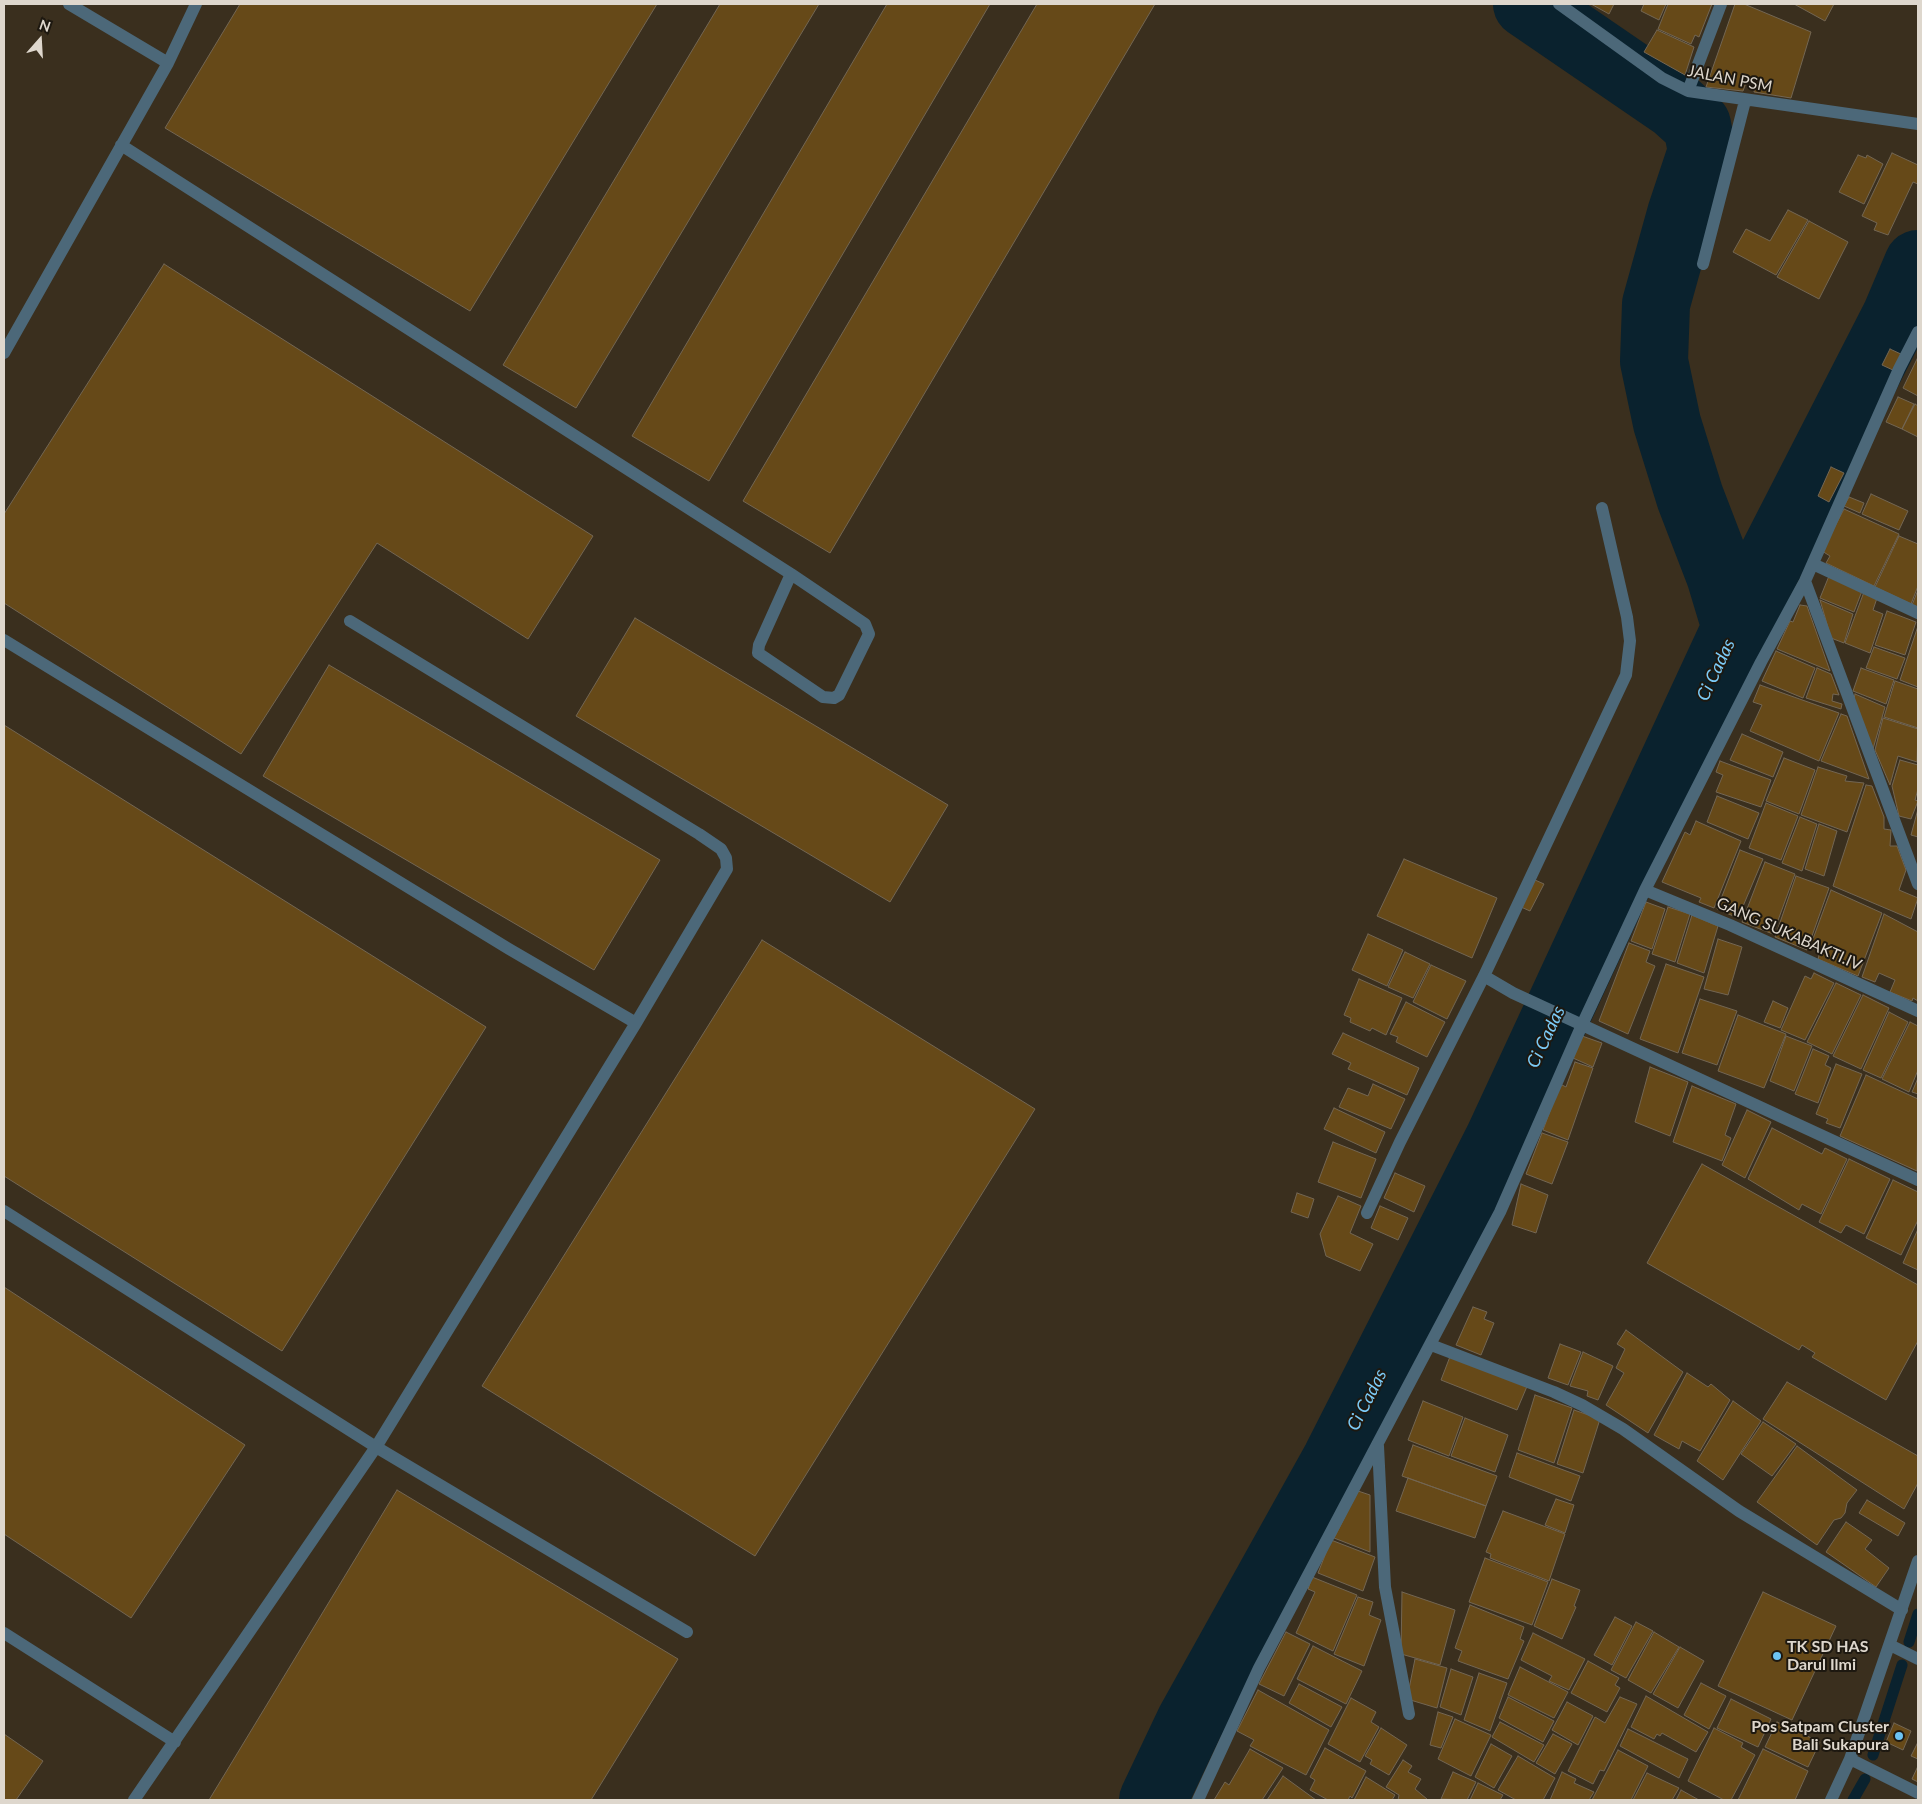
<!DOCTYPE html>
<style>
body{margin:0}
#map{position:relative;width:1922px;height:1804px;overflow:hidden;background:#3a2f1e;font-family:Lato,sans-serif}
canvas{display:block}
.frame{position:absolute;inset:0;border:5px solid #ded7cd;pointer-events:none}
.north{position:absolute;left:15px;top:15px;width:50px;height:50px;-webkit-text-stroke:4px #1d1810;paint-order:stroke;rotate:19deg;font-size:14px;font-weight:700;line-height:20px;text-align:center;color:#ded7cd}
.north::after{content:'';display:block;margin:auto;width:18px;height:22px;background:#ded7cd;clip-path:polygon(50% 0,100% 100%,50% 72%,0 100%)}
</style>
<div id="map">
<canvas width="1922" height="1804"></canvas>
<div class="frame"></div>
<div class="north">N</div>
</div>
<script>
const ctx = document.querySelector('canvas').getContext('2d');
ctx.lineJoin = 'round';
const shape = rows => new Path2D(rows.map(r => 'M' + r).join(''));
function trace(path, color, width, dash) { ctx.strokeStyle = color; ctx.lineWidth = width; ctx.lineCap = dash ? 'butt' : 'round'; ctx.setLineDash(dash || []); ctx.stroke(path); }
function fillPath(path, color) { ctx.fillStyle = color; ctx.fill(path, 'evenodd'); }
function write(font, color, halo, rows, align = 'center') {
  ctx.font = font + ' Lato,sans-serif'; ctx.lineWidth = 4; ctx.setLineDash([]); ctx.textBaseline = 'middle'; ctx.strokeStyle = halo; ctx.fillStyle = color; for (const [text, x, y, turn = 0] of rows) {
    ctx.save(); ctx.translate(x, y); ctx.rotate((+turn || 0) * Math.PI / 180); ctx.textAlign = isNaN(turn) ? turn : align; if (halo) ctx.strokeText(text, 0, 0); ctx.fillText(text, 0, 0); ctx.restore();
  }
}
const stream = shape([
 [1909,1642,1918,1614],
 [1873,1755,1902,1665],
 [1853,1800,1865,1779]
]);
const river = shape([
 [1527,4,1676,106,1697,125,1702,151,1681,214,1656,304,1654,361,1667,423,1690,497,1720,575,1736,628],
 [1153,1800,1190,1722,1336,1460,1498,1141,1732,636,1896,316,1918,264]
]);
const building = shape([
 [240,4,657,4,470,311,165,128,240,4],
 [720,4,819,4,576,408,503,365,720,4],
 [887,4,990,4,709,481,632,436,887,4],
 [1037,4,1155,4,830,553,743,501,1037,4],
 [1591,4,1614,4,1609,14,1591,4],
 [1644,4,1666,4,1659,20,1641,11,1644,4],
 [1668,4,1712,4,1699,37,1695,35,1691,44,1658,29,1668,4],
 [1735,4,1744,4,1811,32,1791,98,1754,92,1755,81,1747,80,1743,91,1706,87,1735,4],
 [1794,4,1834,4,1825,21,1794,4],
 [1657,30,1694,47,1685,75,1644,52,1657,30],
 [1892,153,1918,165,1918,184,1913,182,1888,235,1874,230,1877,223,1862,216,1892,153],
 [1858,155,1866,158,1867,155,1883,164,1864,204,1839,192,1858,155],
 [1788,210,1808,220,1776,275,1733,252,1746,229,1770,241,1788,210],
 [1809,221,1848,242,1819,299,1777,277,1809,221],
 [164,264,593,536,528,639,377,543,241,754,4,603,4,514,164,264],
 [1890,349,1903,355,1895,371,1882,365,1890,349],
 [1918,357,1918,396,1903,388,1918,357],
 [1898,397,1914,404,1902,429,1886,422,1898,397],
 [1915,404,1918,406,1918,437,1902,429,1915,404],
 [1831,467,1844,473,1829,502,1818,496,1831,467],
 [1871,494,1908,511,1899,530,1862,514,1871,494],
 [1849,497,1864,503,1860,513,1844,506,1849,497],
 [1844,509,1899,534,1874,586,1826,563,1830,556,1822,551,1844,509],
 [1899,536,1918,544,1918,586,1911,604,1875,587,1899,536],
 [1829,576,1862,591,1854,612,1820,598,1829,576],
 [1918,590,1918,607,1912,605,1918,590],
 [1864,592,1877,598,1873,610,1883,614,1870,653,1845,643,1864,592],
 [1820,600,1853,614,1844,643,1831,638,1820,600],
 [1800,605,1807,606,1830,671,1777,649,1790,621,1793,622,1800,605],
 [1887,611,1916,622,1905,655,1875,645,1887,611],
 [635,618,948,805,890,902,576,716,635,618],
 [1918,626,1918,687,1900,680,1918,626],
 [1874,647,1905,658,1897,679,1866,668,1874,647],
 [1776,651,1815,668,1803,698,1762,681,1776,651],
 [329,665,660,860,594,970,263,776,329,665],
 [1817,668,1831,674,1839,695,1833,694,1832,701,1842,704,1841,709,1806,698,1817,668],
 [1861,668,1894,680,1886,704,1853,691,1861,668],
 [1895,681,1918,689,1918,728,1884,717,1895,681],
 [1760,685,1839,713,1819,761,1750,731,1762,705,1753,702,1760,685],
 [1855,694,1885,707,1873,749,1854,699,1855,694],
 [1841,714,1847,716,1869,779,1821,761,1841,714],
 [1883,718,1918,729,1917,762,1898,756,1890,785,1875,750,1883,718],
 [4,725,486,1027,282,1351,4,1176,4,725],
 [1742,734,1783,752,1773,777,1730,760,1742,734],
 [1784,758,1815,770,1799,814,1766,801,1784,758],
 [1900,760,1918,765,1918,789,1915,800,1918,801,1911,819,1899,816,1892,786,1900,760],
 [1720,761,1771,780,1761,807,1716,792,1723,775,1716,772,1720,761],
 [1818,767,1847,776,1845,781,1864,783,1847,832,1801,815,1818,767],
 [1866,785,1872,786,1884,817,1884,829,1891,830,1890,846,1897,846,1906,870,1899,890,1918,898,1911,919,1833,886,1866,785],
 [1717,796,1759,813,1748,839,1707,822,1717,796],
 [1766,803,1798,816,1781,860,1749,848,1766,803],
 [1918,809,1918,837,1911,835,1918,809],
 [1800,817,1817,824,1802,871,1782,863,1800,817],
 [1696,821,1741,841,1714,908,1699,902,1701,898,1662,882,1685,832,1690,835,1696,821],
 [1819,824,1837,831,1824,876,1805,869,1819,824],
 [1740,850,1763,859,1738,918,1717,909,1740,850],
 [1404,859,1497,898,1472,958,1377,916,1404,859],
 [1765,862,1795,874,1773,934,1742,922,1765,862],
 [1796,876,1829,888,1807,950,1775,937,1796,876],
 [1535,880,1544,884,1530,911,1521,907,1535,880],
 [1831,890,1882,913,1858,976,1818,959,1820,952,1810,947,1831,890],
 [1646,902,1665,909,1652,949,1631,941,1646,902],
 [1668,907,1690,914,1675,962,1652,954,1668,907],
 [1884,914,1918,932,1918,1001,1913,998,1912,1001,1890,992,1895,980,1879,973,1875,982,1862,977,1884,914],
 [1692,915,1718,926,1704,973,1677,963,1692,915],
 [1368,934,1403,950,1387,986,1352,970,1368,934],
 [1718,939,1742,947,1728,995,1704,989,1718,939],
 [762,940,1035,1109,755,1556,482,1386,762,940],
 [1629,943,1650,951,1646,962,1655,966,1628,1034,1599,1021,1629,943],
 [1405,952,1430,964,1413,998,1388,987,1405,952],
 [1666,964,1704,977,1678,1053,1640,1039,1666,964],
 [1431,965,1466,981,1447,1019,1413,1002,1431,965],
 [1814,973,1834,983,1805,1040,1781,1030,1805,976,1811,979,1814,973],
 [1359,979,1402,998,1386,1035,1372,1028,1370,1031,1350,1022,1351,1018,1344,1015,1359,979],
 [1836,983,1861,995,1832,1054,1807,1042,1836,983],
 [1863,995,1889,1008,1861,1069,1833,1056,1863,995],
 [1700,999,1737,1011,1717,1065,1682,1053,1700,999],
 [1773,1001,1788,1008,1780,1028,1764,1022,1773,1001],
 [1406,1002,1445,1022,1427,1057,1396,1042,1398,1037,1390,1034,1406,1002],
 [1889,1012,1908,1022,1881,1078,1863,1070,1889,1012],
 [1738,1015,1786,1034,1764,1088,1718,1071,1738,1015],
 [1910,1022,1918,1026,1918,1070,1909,1092,1882,1079,1910,1022],
 [1343,1033,1419,1068,1407,1095,1348,1069,1351,1063,1332,1054,1343,1033],
 [1582,1036,1602,1043,1593,1067,1573,1058,1582,1036],
 [1786,1036,1812,1046,1794,1091,1770,1081,1786,1036],
 [1813,1049,1829,1056,1825,1065,1831,1068,1818,1103,1795,1094,1813,1049],
 [1575,1062,1593,1068,1568,1140,1543,1130,1560,1084,1566,1087,1575,1062],
 [1836,1064,1862,1074,1840,1128,1826,1123,1828,1119,1816,1114,1836,1064],
 [1650,1067,1688,1082,1670,1136,1635,1122,1650,1067],
 [1866,1075,1918,1099,1917,1171,1840,1136,1866,1075],
 [1918,1078,1918,1094,1912,1092,1918,1078],
 [1373,1084,1405,1099,1391,1129,1339,1107,1348,1088,1368,1096,1373,1084],
 [1692,1086,1736,1104,1725,1135,1731,1138,1722,1161,1673,1142,1692,1086],
 [1334,1108,1385,1132,1376,1153,1324,1129,1334,1108],
 [1747,1110,1771,1122,1745,1178,1722,1165,1747,1110],
 [1772,1128,1822,1154,1825,1148,1847,1159,1821,1214,1802,1204,1799,1210,1748,1179,1772,1128],
 [1542,1133,1568,1142,1552,1184,1526,1174,1542,1133],
 [1333,1142,1376,1159,1361,1198,1318,1182,1333,1142],
 [1849,1159,1890,1179,1864,1234,1846,1225,1841,1233,1819,1222,1849,1159],
 [1702,1164,1918,1285,1918,1341,1886,1400,1812,1357,1815,1353,1802,1345,1799,1350,1647,1263,1702,1164],
 [1395,1173,1425,1186,1414,1212,1384,1198,1395,1173],
 [1893,1180,1918,1192,1918,1220,1901,1255,1866,1238,1893,1180],
 [1521,1184,1548,1195,1536,1233,1512,1225,1521,1184],
 [1297,1193,1314,1199,1308,1218,1291,1212,1297,1193],
 [1338,1196,1361,1206,1350,1233,1373,1244,1360,1271,1326,1256,1320,1234,1338,1196],
 [1380,1206,1408,1218,1398,1240,1371,1228,1380,1206],
 [1918,1229,1918,1270,1903,1263,1918,1229],
 [4,1287,245,1445,131,1618,4,1534,4,1287],
 [1473,1307,1487,1312,1484,1319,1494,1323,1481,1355,1456,1345,1473,1307],
 [1626,1330,1683,1372,1648,1433,1606,1405,1624,1373,1616,1368,1625,1349,1617,1344,1626,1330],
 [1560,1344,1581,1352,1568,1385,1548,1378,1560,1344],
 [1583,1352,1613,1366,1598,1400,1587,1396,1588,1391,1570,1386,1583,1352],
 [1451,1354,1528,1384,1517,1410,1441,1380,1451,1354],
 [1687,1373,1708,1387,1711,1384,1730,1400,1700,1451,1682,1441,1679,1449,1654,1435,1687,1373],
 [1787,1382,1918,1456,1918,1483,1904,1509,1763,1419,1787,1382],
 [1535,1395,1572,1408,1554,1463,1518,1450,1535,1395],
 [1423,1401,1463,1417,1449,1456,1408,1440,1423,1401],
 [1733,1401,1761,1421,1723,1480,1697,1461,1733,1401],
 [1574,1410,1600,1419,1583,1473,1557,1464,1574,1410],
 [1465,1418,1508,1435,1495,1472,1451,1456,1465,1418],
 [1763,1422,1796,1444,1772,1476,1741,1454,1763,1422],
 [1413,1445,1497,1476,1486,1506,1402,1476,1413,1445],
 [1797,1446,1857,1490,1847,1503,1845,1513,1841,1518,1834,1520,1817,1545,1757,1502,1797,1446],
 [1517,1453,1580,1476,1571,1501,1509,1477,1517,1453],
 [1408,1478,1486,1506,1475,1538,1396,1511,1408,1478],
 [397,1490,678,1659,591,1800,209,1800,397,1490],
 [1358,1491,1370,1495,1370,1552,1334,1538,1358,1491],
 [1556,1499,1574,1505,1565,1533,1545,1525,1556,1499],
 [1867,1500,1905,1523,1898,1536,1859,1513,1867,1500],
 [1503,1511,1565,1534,1549,1581,1490,1558,1491,1554,1486,1552,1503,1511],
 [1846,1522,1872,1540,1865,1549,1889,1568,1876,1587,1826,1552,1846,1522],
 [1331,1540,1375,1557,1363,1591,1318,1573,1331,1540],
 [1485,1558,1548,1582,1532,1625,1469,1602,1485,1558],
 [1312,1577,1357,1595,1333,1651,1296,1633,1315,1592,1308,1589,1312,1577],
 [1552,1579,1580,1590,1574,1606,1576,1607,1562,1639,1534,1626,1552,1579],
 [1402,1592,1455,1610,1440,1665,1401,1654,1402,1592],
 [1763,1592,1836,1626,1792,1720,1718,1686,1763,1592],
 [1358,1597,1373,1602,1369,1615,1381,1620,1364,1666,1334,1654,1358,1597],
 [1470,1605,1524,1627,1520,1639,1524,1641,1508,1679,1458,1661,1462,1651,1455,1648,1470,1605],
 [1615,1617,1632,1626,1612,1665,1594,1655,1615,1617],
 [1636,1622,1653,1631,1626,1678,1611,1670,1636,1622],
 [1286,1632,1310,1644,1284,1696,1259,1684,1286,1632],
 [1654,1632,1679,1647,1651,1693,1628,1680,1654,1632],
 [1533,1633,1585,1659,1569,1690,1549,1681,1552,1676,1521,1660,1533,1633],
 [1313,1646,1362,1671,1346,1704,1297,1679,1313,1646],
 [1680,1647,1704,1661,1678,1708,1653,1694,1680,1647],
 [1415,1659,1447,1668,1437,1708,1407,1699,1415,1659],
 [1588,1661,1619,1678,1615,1685,1620,1688,1607,1712,1571,1693,1588,1661],
 [1520,1667,1568,1692,1554,1718,1508,1695,1520,1667],
 [1451,1669,1473,1677,1461,1715,1440,1707,1451,1669],
 [1479,1673,1507,1683,1490,1731,1464,1720,1479,1673],
 [1701,1683,1726,1696,1709,1729,1684,1715,1701,1683],
 [1299,1684,1342,1707,1331,1727,1289,1703,1299,1684],
 [1258,1690,1329,1730,1306,1775,1250,1746,1254,1740,1237,1731,1258,1690],
 [1646,1696,1708,1732,1696,1752,1662,1733,1660,1736,1657,1734,1654,1739,1631,1727,1646,1696],
 [1508,1697,1554,1721,1543,1742,1499,1718,1508,1697],
 [1620,1697,1637,1704,1604,1771,1600,1770,1593,1784,1568,1771,1595,1717,1605,1723,1620,1697],
 [1351,1698,1376,1712,1371,1722,1379,1727,1360,1762,1328,1744,1351,1698],
 [1731,1699,1771,1719,1758,1747,1717,1728,1731,1699],
 [1567,1702,1593,1716,1578,1745,1552,1730,1567,1702],
 [1438,1712,1453,1717,1441,1748,1430,1745,1438,1712],
 [1455,1719,1491,1735,1471,1776,1438,1759,1455,1719],
 [1500,1722,1544,1745,1534,1762,1492,1737,1500,1722],
 [1777,1722,1820,1742,1808,1767,1765,1747,1777,1722],
 [1894,1723,1911,1731,1903,1750,1886,1742,1894,1723],
 [1381,1728,1407,1745,1389,1775,1370,1764,1372,1760,1365,1756,1381,1728],
 [1714,1728,1743,1743,1741,1747,1755,1755,1731,1800,1724,1800,1688,1781,1714,1728],
 [1628,1729,1688,1759,1679,1778,1620,1746,1628,1729],
 [4,1734,43,1761,16,1800,4,1800,4,1734],
 [1553,1734,1572,1744,1555,1774,1536,1763,1553,1734],
 [1918,1742,1918,1759,1911,1756,1918,1742],
 [1491,1744,1512,1756,1494,1788,1475,1777,1491,1744],
 [1325,1748,1366,1771,1352,1798,1350,1796,1348,1800,1328,1800,1310,1790,1315,1780,1310,1777,1325,1748],
 [1250,1749,1283,1768,1262,1800,1214,1800,1225,1782,1229,1785,1250,1749],
 [1763,1749,1808,1771,1795,1800,1738,1800,1763,1749],
 [1618,1750,1648,1766,1631,1800,1592,1800,1618,1750],
 [1518,1756,1555,1778,1543,1800,1516,1800,1498,1790,1518,1756],
 [1403,1760,1412,1766,1408,1772,1421,1779,1415,1789,1427,1799,1426,1800,1398,1800,1399,1795,1386,1787,1403,1760],
 [1918,1766,1918,1782,1912,1779,1918,1766],
 [1453,1772,1476,1782,1467,1800,1441,1799,1453,1772],
 [1562,1772,1576,1779,1574,1783,1594,1792,1589,1800,1550,1800,1562,1772],
 [1647,1773,1679,1788,1672,1800,1633,1800,1647,1773],
 [1283,1776,1316,1800,1267,1800,1283,1776],
 [1366,1777,1395,1795,1392,1800,1354,1800,1366,1777],
 [1478,1783,1503,1795,1500,1800,1470,1800,1478,1783],
 [1681,1790,1699,1800,1676,1800,1681,1790]
]);
const service = shape([
 [69,4,168,63],
 [121,145,791,574,865,624,869,634,839,695,834,698,823,697,758,653,759,645,791,574],
 [4,353,168,63,196,4],
 [4,640,509,949,636,1023],
 [4,1211,376,1447,687,1632],
 [4,1633,175,1742],
 [134,1800,376,1447,636,1023,727,869,726,858,721,849,699,834,350,621]
]);
const minor = shape([
 [1559,4,1662,78,1688,91,1918,124],
 [1688,91,1721,4],
 [1703,264,1745,101],
 [1813,564,1918,613],
 [1805,581,1918,884],
 [1645,890,1730,925,1918,1011],
 [1484,976,1513,993,1918,1180],
 [1367,1213,1400,1142,1484,976,1626,675,1630,641,1627,617,1602,508],
 [1431,1345,1554,1392,1582,1405,1623,1429,1739,1511,1902,1610],
 [1378,1446,1385,1587,1409,1714],
 [1890,1645,1918,1659],
 [1850,1759,1918,1793],
 [1198,1800,1259,1668,1500,1212,1582,1025,1645,890,1761,662,1805,581,1899,369,1918,332],
 [1831,1800,1850,1759,1918,1561]
]);
const markers = [
 [1777,1656,5,"#6cc3f2"],
 [1899,1736,5,"#6cc3f2"]
];
const streetNames = [
 ["JALAN PSM",1730,79,11],
 ["GANG SUKABAKTI.IV",1789,934,24]
];
const poiNames = [
 ["TK SD HAS",1787,1647],
 ["Darul Ilmi",1787,1665],
 ["Pos Satpam Cluster",1889,1727,"right"],
 ["Bali Sukapura",1889,1745,"right"]
];
const waterNames = [
 ["Ci Cadas",1716,670,-65],
 ["Ci Cadas",1546,1037,-65],
 ["Ci Cadas",1367,1400,-63]
];
trace(stream, '#0a222e', 11);
trace(river, '#0a222e', 68);
fillPath(building, '#664918');
trace(building, '#736653', 1);
trace(service, '#4c6879', 12);
trace(minor, '#4c6879', 12);
for (const [x, y, r, color] of markers) { const dot = new Path2D(); dot.arc(x, y, r, 0, 2 * Math.PI); ctx.fillStyle = color; ctx.fill(dot); trace(dot, '#1d1810', 2); }
write('16px', '#ded7cd', '#1d1810', streetNames);
write('bold 16px', '#ded7cd', '#1d1810', poiNames, 'left');
write('italic 18px', '#7ccbf7', '#1d1810', waterNames);
</script>
